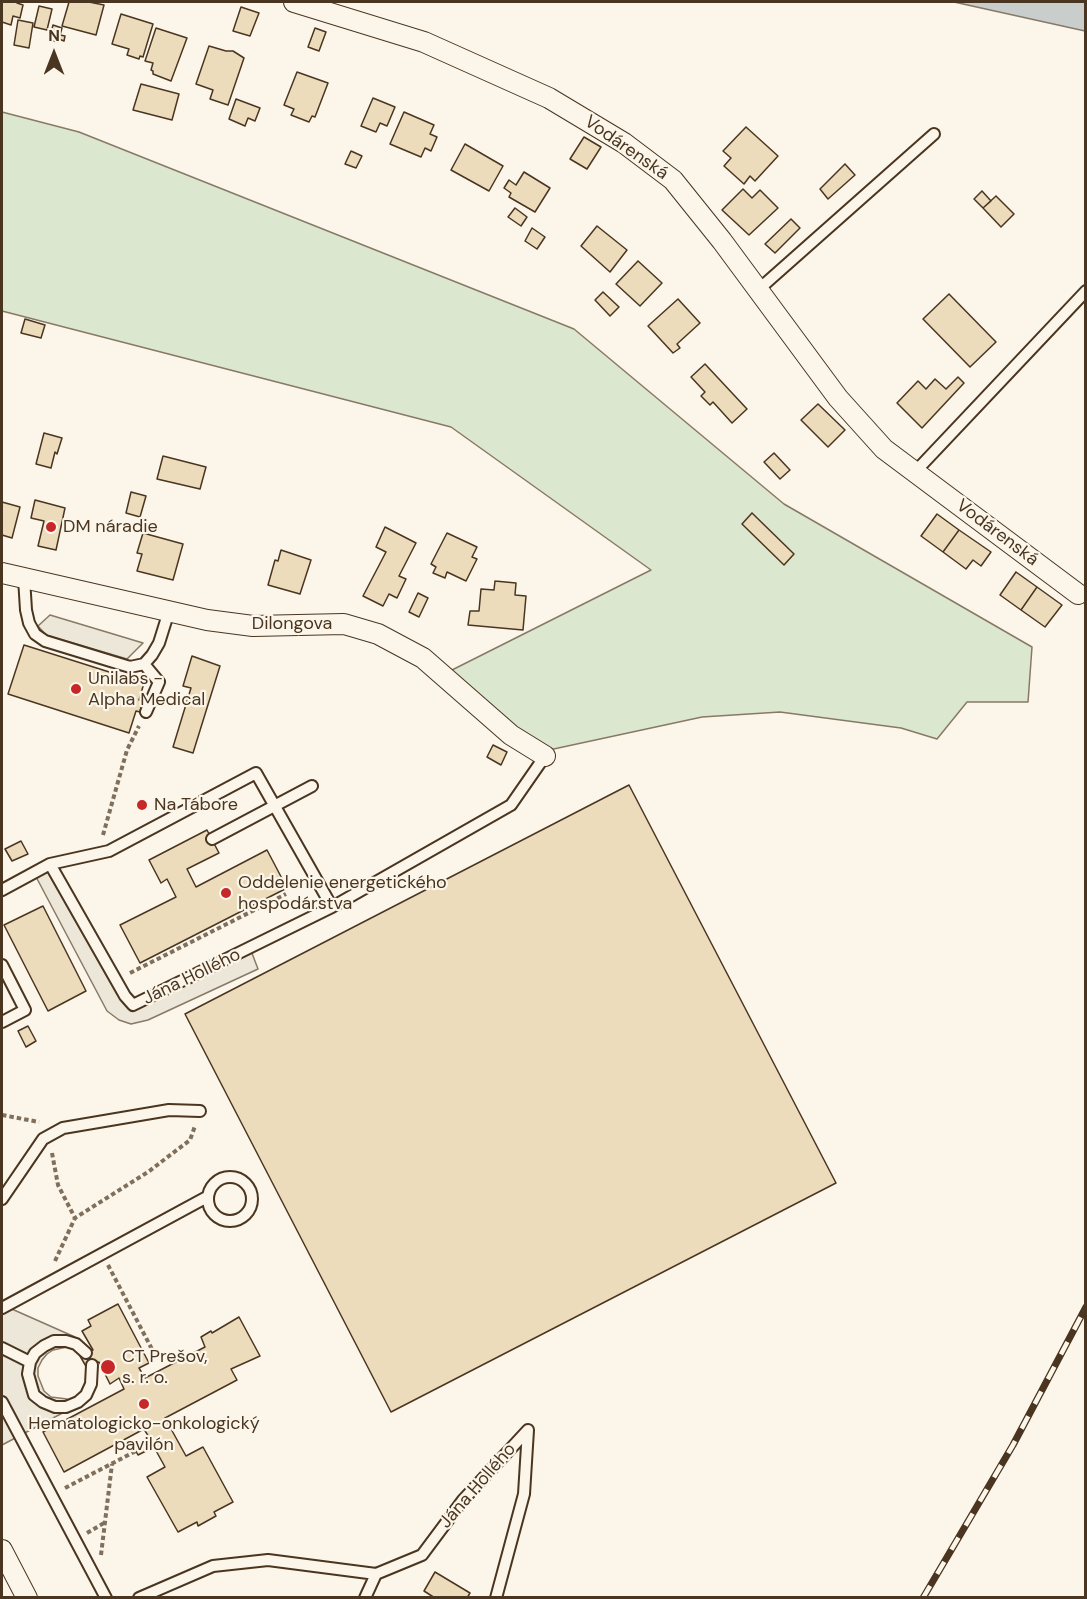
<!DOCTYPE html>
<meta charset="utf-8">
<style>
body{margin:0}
#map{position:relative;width:1087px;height:1599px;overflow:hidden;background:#fbf6e9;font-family:"DM Sans",sans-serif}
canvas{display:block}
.frame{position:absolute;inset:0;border:3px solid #4a3520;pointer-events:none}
.north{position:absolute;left:24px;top:24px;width:60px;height:60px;-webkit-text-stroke:4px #fbf6e9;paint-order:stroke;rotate:0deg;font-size:16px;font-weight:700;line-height:24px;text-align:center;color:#4a3520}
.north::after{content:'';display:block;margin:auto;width:21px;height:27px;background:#4a3520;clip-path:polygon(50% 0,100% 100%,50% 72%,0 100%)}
</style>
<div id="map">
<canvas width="1087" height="1599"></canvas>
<div class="frame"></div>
<div class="north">N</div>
</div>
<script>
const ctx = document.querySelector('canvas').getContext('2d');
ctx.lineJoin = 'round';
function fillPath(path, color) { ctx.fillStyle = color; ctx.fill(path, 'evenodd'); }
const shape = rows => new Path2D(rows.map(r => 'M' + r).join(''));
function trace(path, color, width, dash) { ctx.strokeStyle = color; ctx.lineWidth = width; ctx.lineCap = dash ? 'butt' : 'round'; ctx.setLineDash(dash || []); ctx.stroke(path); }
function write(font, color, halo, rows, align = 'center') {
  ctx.font = font + ' "DM Sans",sans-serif'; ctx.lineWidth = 4.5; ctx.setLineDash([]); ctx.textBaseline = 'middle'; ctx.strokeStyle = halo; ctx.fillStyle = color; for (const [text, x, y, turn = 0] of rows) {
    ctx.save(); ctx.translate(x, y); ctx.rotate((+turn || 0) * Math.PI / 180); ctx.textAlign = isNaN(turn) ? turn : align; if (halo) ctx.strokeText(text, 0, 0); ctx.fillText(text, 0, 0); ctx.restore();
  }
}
const green = shape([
 [2,112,79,132,574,329,784,504,1032,647,1028,702,967,702,937,739,901,728,780,712,702,717,549,750,445,687,450,671,651,570,451,427,2,311,2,112]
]);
const parking = shape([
 [50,615,143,643,127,659,46,635,38,626,50,615],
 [50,864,132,1005,250,948,258,969,148,1020,131,1024,119,1020,107,1011,34,873,50,864],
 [5,1306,75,1337,67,1347,53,1350,47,1354,42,1360,38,1368,38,1376,44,1391,51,1397,67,1399,72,1408,2,1445,2,1308,5,1306]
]);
const water = shape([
 [954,2,1085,2,1085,31,954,2]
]);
const building = shape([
 [2,2,17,2,17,3,23,5,20,18,13,16,11,25,2,22,2,2],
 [69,2,89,2,104,5,96,35,62,26,69,2],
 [39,6,52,9,47,30,34,27,39,6],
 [241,7,259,13,250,36,233,31,241,7],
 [121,14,153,24,143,57,140,56,139,59,127,55,129,49,112,44,121,14],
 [18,20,33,23,29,48,14,45,18,20],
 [53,25,62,28,60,35,65,36,64,41,59,39,58,42,49,40,53,25],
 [156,28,187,38,171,81,153,74,153,71,151,70,153,63,145,61,156,28],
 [315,28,326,32,319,51,308,47,315,28],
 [209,46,226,51,233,51,244,58,228,105,210,99,213,90,196,84,209,46],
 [297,72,328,83,315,117,312,116,309,122,291,115,294,109,284,105,297,72],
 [141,84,179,94,172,120,133,110,141,84],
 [373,98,395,107,387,126,380,123,376,132,361,126,373,98],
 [236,99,260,108,255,121,248,118,245,126,229,119,236,99],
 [404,112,434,125,430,134,437,137,431,151,425,148,421,157,390,144,404,112],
 [746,127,778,156,755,181,750,176,744,184,724,166,731,158,723,151,746,127],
 [584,137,601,147,587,169,570,159,584,137],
 [465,144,503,166,489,191,451,170,465,144],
 [351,151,362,156,356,168,345,164,351,151],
 [845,164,855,175,828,199,820,189,845,164],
 [524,172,550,188,535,212,509,197,511,193,504,188,509,180,516,185,524,172],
 [743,189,752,198,760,190,778,208,749,235,722,210,743,189],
 [982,191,991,201,983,208,974,199,982,191],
 [996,196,1014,214,1001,227,983,208,996,196],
 [515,208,527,217,521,226,508,217,515,208],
 [791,219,800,228,775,253,765,244,791,219],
 [597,226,627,250,610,272,581,246,597,226],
 [532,228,545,237,537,249,525,241,532,228],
 [638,261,662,283,640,306,616,284,638,261],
 [603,292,619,307,610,316,595,300,603,292],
 [949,294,996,342,970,367,923,319,949,294],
 [678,299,700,323,677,344,680,348,673,353,648,326,678,299],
 [25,319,45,325,41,338,21,333,25,319],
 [705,364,747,409,732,423,713,402,710,405,701,396,705,392,691,377,705,364],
 [958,377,964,383,922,428,897,403,918,381,926,389,935,379,946,389,958,377],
 [818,404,845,430,828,447,801,420,818,404],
 [44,433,62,438,57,454,55,452,51,468,36,464,44,433],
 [774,453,790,470,780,479,764,462,774,453],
 [163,456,206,467,200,489,157,479,163,456],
 [131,492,146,496,140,517,126,513,131,492],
 [35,500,65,508,56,550,38,546,44,521,31,518,35,500],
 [2,502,20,507,12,538,2,535,2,502],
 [752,513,794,554,784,565,742,524,752,513],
 [937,514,959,530,943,552,921,536,937,514],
 [385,527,416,543,399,576,406,579,397,598,389,594,383,606,363,596,386,552,376,547,385,527],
 [959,530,991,552,981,566,973,560,966,569,943,552,959,530],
 [143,533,183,544,173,580,137,571,142,554,137,553,143,533],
 [447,533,477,547,472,557,477,559,466,581,447,572,445,578,433,573,436,567,431,564,447,533],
 [281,550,311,560,300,594,268,585,275,560,278,561,281,550],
 [1016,572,1037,587,1021,610,1000,595,1016,572],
 [495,581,516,583,515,595,526,596,523,630,468,625,470,611,479,611,481,589,494,590,495,581],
 [1037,587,1062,605,1045,627,1021,610,1037,587],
 [418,593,428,598,419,617,409,612,418,593],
 [24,645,144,683,139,700,143,701,140,712,136,711,129,733,8,694,24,645],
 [192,656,220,666,193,753,173,747,191,688,183,686,192,656],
 [493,745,507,752,501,765,487,757,493,745],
 [629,785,836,1183,391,1412,185,1014,629,785],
 [207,830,219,853,187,869,196,887,267,850,287,888,140,963,120,925,176,897,167,879,161,883,149,860,207,830],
 [21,841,28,854,12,861,5,849,21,841],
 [43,906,86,991,48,1011,4,925,43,906],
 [28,1026,36,1041,26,1047,18,1031,28,1026],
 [118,1304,149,1363,139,1368,145,1378,205,1347,201,1337,211,1331,212,1333,239,1317,260,1356,231,1369,237,1380,165,1418,186,1456,203,1447,233,1502,214,1512,216,1516,198,1526,197,1522,178,1532,147,1477,165,1467,154,1447,138,1455,134,1448,150,1439,144,1429,64,1472,43,1432,124,1389,119,1378,110,1384,99,1362,87,1368,80,1356,93,1350,82,1331,91,1326,88,1320,118,1304],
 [435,1572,470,1593,467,1598,435,1598,424,1591,435,1572]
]);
const path = shape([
 [103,835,127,750,139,726],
 [130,973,286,894],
 [2,1115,39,1122],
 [52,1153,58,1185,75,1218,148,1172,190,1140,195,1126],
 [55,1261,75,1218],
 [108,1265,155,1355],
 [65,1488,136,1451],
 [87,1533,104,1523],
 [101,1555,112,1464]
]);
const service = shape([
 [758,290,934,134],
 [915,472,1086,291],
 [24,578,26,610,29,623,35,634,45,641,130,667,144,664,152,655,159,643,169,611],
 [144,664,159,682,146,712],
 [212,839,312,786],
 [50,864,109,851,256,773,332,907],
 [2,890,50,864,125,996,133,1005,332,907,511,805,545,756],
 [2,965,25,1010,2,1022],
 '208 1199a22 22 0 1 1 44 0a22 22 0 1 1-44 0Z',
 [2,1199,43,1139,63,1128,169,1110,200,1111],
 [2,1308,207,1197],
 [2,1348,30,1362,28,1374,34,1395,43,1402,55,1407,66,1407,78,1402,86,1395,91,1384,92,1365],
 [30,1362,35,1353,44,1346,54,1341,66,1341,76,1344,86,1353],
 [2,1402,106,1598],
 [139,1598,213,1566,268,1560,376,1574],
 [365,1598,376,1574,422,1555,463,1500,528,1430],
 [496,1598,524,1494,528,1430]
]);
const minor = shape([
 [294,2,424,42,549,98,624,143,673,180,722,241,838,398,884,449,1078,594],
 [2,573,207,620,253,626,344,624,378,634,423,658,511,735,545,756],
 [2,1550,27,1598]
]);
const rail = shape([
 [923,1598,1013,1445,1086,1307]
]);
const markers = [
 [51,527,6,"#c62828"],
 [76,689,6,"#c62828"],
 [142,805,6,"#c62828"],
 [226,893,6,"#c62828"],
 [108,1367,8,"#c62828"],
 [144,1404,6,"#c62828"]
];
const streetNames = [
 ["Vodárenská",626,148,35],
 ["Vodárenská",997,533,37],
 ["Dilongova",292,624],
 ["Jána Hollého",192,977,-26],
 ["Jána Hollého",478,1486,-49]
];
const poiNames = [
 ["DM náradie",63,527],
 ["Unilabs -",88,679],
 ["Alpha Medical",88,700],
 ["Na Tábore",154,805],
 ["Oddelenie energetického",238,883],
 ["hospodárstva",238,904],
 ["CT Prešov,",122,1357],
 ["s. r. o.",122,1378],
 ["Hematologicko-onkologický",144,1424,"center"],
 ["pavilón",144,1445,"center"]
];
fillPath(green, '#dce7d0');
trace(green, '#887966', 1.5);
fillPath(parking, '#ede7d9');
trace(parking, '#887966', 1.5);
fillPath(water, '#c9cecd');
trace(water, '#887966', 1.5);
fillPath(building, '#ecdcbc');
trace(building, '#4a3520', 1.5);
trace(service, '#4a3520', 14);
trace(minor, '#4a3520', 22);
trace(path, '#7f6f5c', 4, [4.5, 3]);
trace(service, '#fbf6e9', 10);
trace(minor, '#fbf6e9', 20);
trace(rail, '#4a3520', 7);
trace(rail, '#fbf6e9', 4.5, [14]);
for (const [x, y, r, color] of markers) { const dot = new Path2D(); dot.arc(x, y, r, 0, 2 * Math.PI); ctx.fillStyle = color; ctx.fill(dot); trace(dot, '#fbf6e9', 2); }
write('18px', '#4a3520', '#fbf6e9', streetNames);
write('18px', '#4a3520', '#fbf6e9', poiNames, 'left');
</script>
